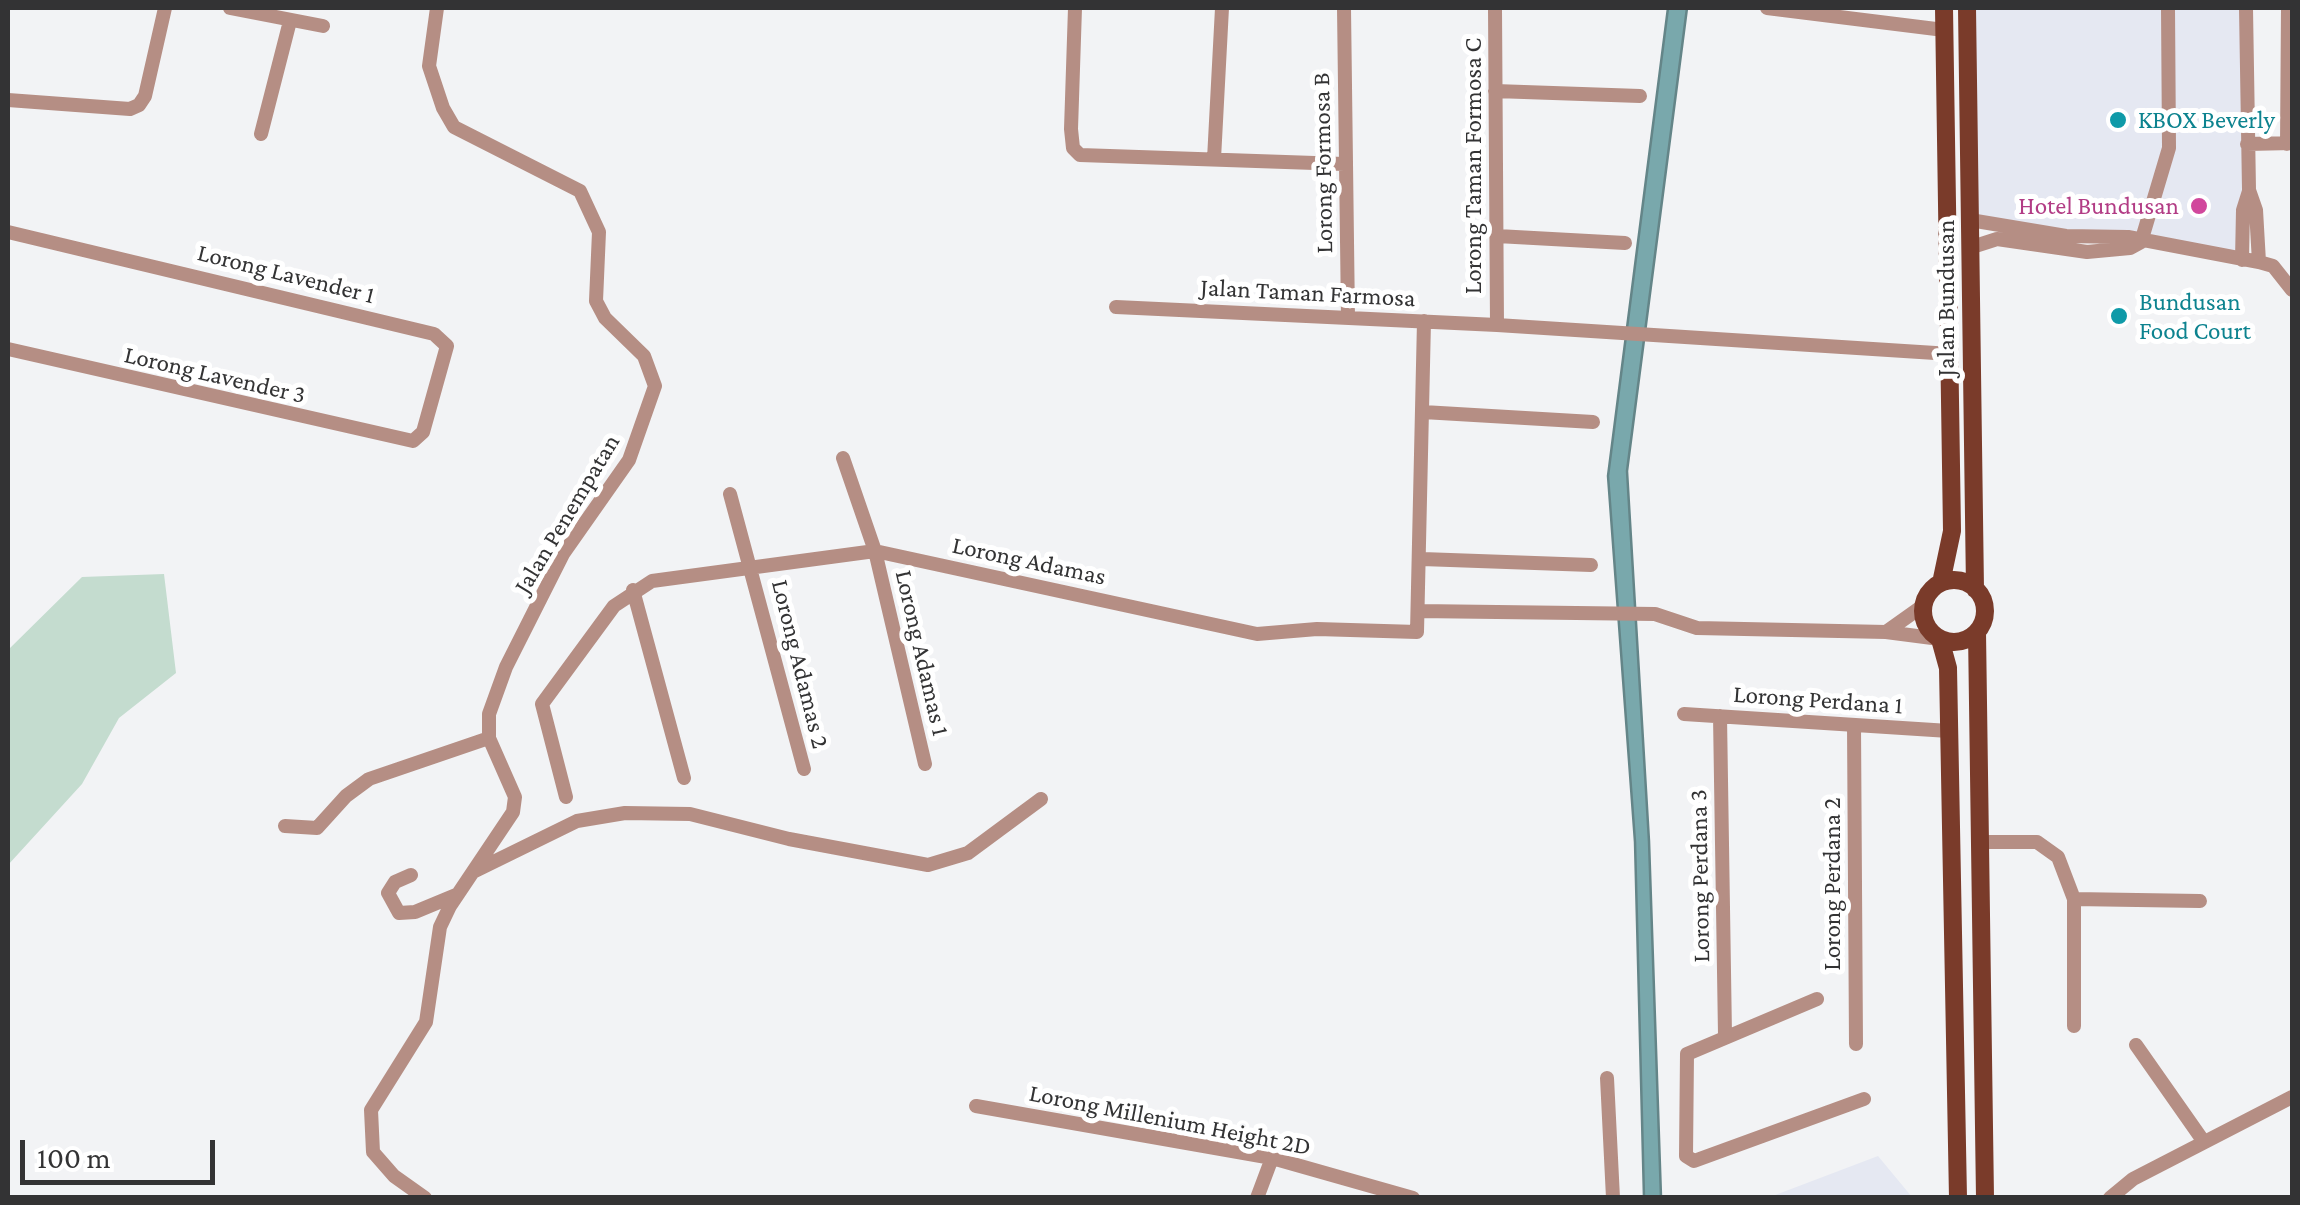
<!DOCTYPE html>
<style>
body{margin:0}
#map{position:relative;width:2300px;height:1205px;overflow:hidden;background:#f2f3f5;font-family:"Crimson Pro",serif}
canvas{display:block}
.frame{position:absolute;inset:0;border:10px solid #333334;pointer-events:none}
.scale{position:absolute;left:20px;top:1140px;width:195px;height:45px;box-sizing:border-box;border:5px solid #333334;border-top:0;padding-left:12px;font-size:30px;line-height:35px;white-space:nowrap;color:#333334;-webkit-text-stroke:8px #fff;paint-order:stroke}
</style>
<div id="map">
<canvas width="2300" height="1205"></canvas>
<div class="frame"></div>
<div class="scale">100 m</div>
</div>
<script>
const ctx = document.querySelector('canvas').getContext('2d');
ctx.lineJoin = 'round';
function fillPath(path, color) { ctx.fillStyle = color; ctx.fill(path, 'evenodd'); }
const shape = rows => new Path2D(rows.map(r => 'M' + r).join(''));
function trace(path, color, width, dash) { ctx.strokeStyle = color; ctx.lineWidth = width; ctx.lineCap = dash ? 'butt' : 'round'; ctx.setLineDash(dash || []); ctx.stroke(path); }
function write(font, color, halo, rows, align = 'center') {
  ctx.font = font + ' "Crimson Pro",serif'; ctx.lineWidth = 10; ctx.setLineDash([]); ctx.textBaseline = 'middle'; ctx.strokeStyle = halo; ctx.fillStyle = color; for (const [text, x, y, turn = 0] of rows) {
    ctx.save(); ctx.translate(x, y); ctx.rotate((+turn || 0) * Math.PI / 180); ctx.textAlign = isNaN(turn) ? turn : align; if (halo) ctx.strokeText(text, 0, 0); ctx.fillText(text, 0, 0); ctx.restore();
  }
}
const built = shape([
 [1968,8,2246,8,2249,256,1970,220],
 [1878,1156,1912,1197,1770,1197]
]);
const green = shape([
 [164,574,176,673,119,718,82,784,8,865,8,650,82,577]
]);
const water = shape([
 [1668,8,1687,8,1627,471,1649,841,1661,1197,1644,1198,1635,842,1608,476,1668,8]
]);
const minor = shape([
 [230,8,323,26],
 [1075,8,1071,129,1073,148,1080,155,1344,164],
 [1344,8,1348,318],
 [1495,8,1497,325],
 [1767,8,1944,30],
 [2246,8,2249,190,2256,210,2259,262],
 [1495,91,1640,96],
 [8,100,130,109,139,105,145,96,165,8],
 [261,134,290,21],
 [2247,144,2292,143],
 [2287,144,2288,8],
 [1214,159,1222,8],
 [1970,220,2066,236,2128,237,2259,262,2273,266,2292,290],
 [8,232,434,334,447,346,423,432,413,441,8,349],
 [1497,236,1625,243],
 [1969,248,1997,239,2087,252,2130,248,2141,242,2169,148,2168,8],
 [2242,260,2243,210,2249,191],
 [1116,307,1497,325,1951,354],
 [1423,412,1593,422],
 [843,458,875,551,925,764],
 [730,494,804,769],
 [1422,559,1591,565],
 [633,590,684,778],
 [1418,611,1655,614,1697,628,1886,632,1940,639],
 [1886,632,1924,605],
 [1684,714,1949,731],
 [1720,716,1725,1035],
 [1854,725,1856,1044],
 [566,797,542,704,614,606,652,581,875,551,1257,634,1317,629,1417,632,1424,321],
 [285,826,317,828,346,796,369,779,489,738],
 [1979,842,2037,842,2058,857,2074,899,2074,1026],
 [475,871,577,821,625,813,690,814,789,839,928,865,968,853,1041,799],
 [411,875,395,882,388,893,399,913,415,912,456,895],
 [2074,899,2200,901],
 [1817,999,1687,1054,1686,1156,1694,1161,1864,1099],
 [2136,1045,2204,1142],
 [1607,1078,1613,1198],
 [976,1106,1272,1158,1413,1198],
 [425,1198,394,1176,373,1152,371,1110,426,1022,440,927,450,906,513,812,515,797,489,738,489,714,506,667,563,554,629,460,655,386,644,356,605,318,596,301,599,232,580,191,454,127,443,108,429,66,437,8],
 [1257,1198,1272,1158],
 [2110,1198,2133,1179,2292,1097]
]);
const major = shape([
 [1967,8,1975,589],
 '1923 611a31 31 0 1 1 62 0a31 31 0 1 1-62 0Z',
 [1941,583,1952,531,1944,8],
 [1977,632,1985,1198],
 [1940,639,1948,668,1958,1198]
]);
const markers = [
 [2118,120,10,"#0f9aa8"],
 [2199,206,10,"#d1479c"],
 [2119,316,10,"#0f9aa8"]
];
const cultureNames = [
 ["KBOX Beverly",2138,120],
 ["Bundusan",2139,302],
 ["Food Court",2139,331]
];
const streetNames = [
 ["Lorong Formosa B",1323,163,-91],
 ["Lorong Taman Formosa C",1473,166,-90],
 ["Lorong Lavender 1",286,274,14],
 ["Jalan Taman Farmosa",1308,293,3],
 ["Jalan Bundusan",1946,298,-90],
 ["Lorong Lavender 3",215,375,13],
 ["Jalan Penempatan",567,514,-59],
 ["Lorong Adamas",1029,561,12],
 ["Lorong Adamas 1",922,653,77],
 ["Lorong Adamas 2",800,664,76],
 ["Lorong Perdana 1",1818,700,4],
 ["Lorong Perdana 3",1700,876,-91],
 ["Lorong Perdana 2",1832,884,-90],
 ["Lorong Millenium Height 2D",1170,1120,11]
];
const hotelNames = [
 ["Hotel Bundusan",2179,206]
];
fillPath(built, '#e5e8f2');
fillPath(green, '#c4dccf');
fillPath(water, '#79a8ac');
trace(water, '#648588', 2.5);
trace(minor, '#b58e84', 14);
trace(major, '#7a3b2a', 18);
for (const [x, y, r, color] of markers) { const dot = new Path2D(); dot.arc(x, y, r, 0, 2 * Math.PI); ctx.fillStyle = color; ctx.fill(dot); trace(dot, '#fff', 4); }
write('25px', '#0d838f', '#fff', cultureNames, 'left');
write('25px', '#333334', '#fff', streetNames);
write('25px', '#b23c85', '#fff', hotelNames, 'right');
</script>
